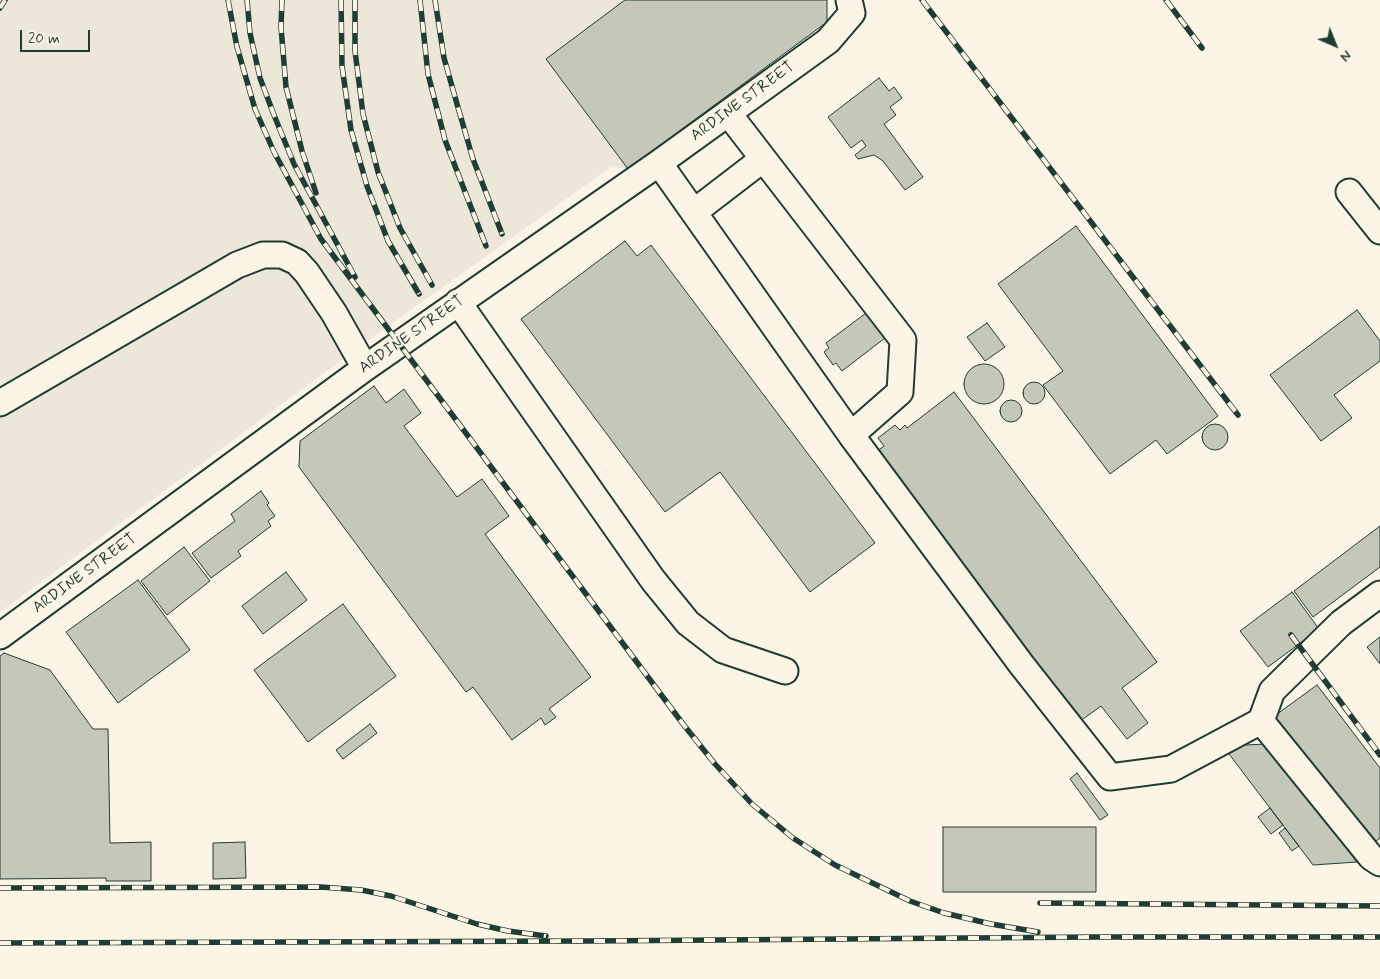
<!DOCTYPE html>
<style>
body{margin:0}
#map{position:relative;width:1380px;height:979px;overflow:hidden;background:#fcf5e5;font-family:Mynerve,sans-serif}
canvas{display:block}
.north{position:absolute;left:1310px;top:20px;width:50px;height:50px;-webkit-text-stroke:4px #fcf5e5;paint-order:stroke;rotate:136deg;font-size:14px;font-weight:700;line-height:20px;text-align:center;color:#1f3d34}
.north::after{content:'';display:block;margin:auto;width:18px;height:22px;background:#1f3d34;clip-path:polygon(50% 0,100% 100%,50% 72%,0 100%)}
.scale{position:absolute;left:20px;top:30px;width:70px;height:22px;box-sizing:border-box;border:2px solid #1f3d34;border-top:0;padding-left:6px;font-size:15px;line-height:18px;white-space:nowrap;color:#1f3d34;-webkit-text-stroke:4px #fcf5e5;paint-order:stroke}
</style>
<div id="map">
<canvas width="1380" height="979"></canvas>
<div class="north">N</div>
<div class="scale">20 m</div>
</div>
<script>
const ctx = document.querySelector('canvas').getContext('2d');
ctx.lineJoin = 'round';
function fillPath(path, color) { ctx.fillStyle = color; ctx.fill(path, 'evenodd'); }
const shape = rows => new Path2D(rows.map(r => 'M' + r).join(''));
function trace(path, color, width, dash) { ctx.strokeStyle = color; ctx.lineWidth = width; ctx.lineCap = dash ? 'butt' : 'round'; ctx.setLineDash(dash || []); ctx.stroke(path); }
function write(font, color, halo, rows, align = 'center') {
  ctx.font = font + ' Mynerve,sans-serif'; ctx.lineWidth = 4.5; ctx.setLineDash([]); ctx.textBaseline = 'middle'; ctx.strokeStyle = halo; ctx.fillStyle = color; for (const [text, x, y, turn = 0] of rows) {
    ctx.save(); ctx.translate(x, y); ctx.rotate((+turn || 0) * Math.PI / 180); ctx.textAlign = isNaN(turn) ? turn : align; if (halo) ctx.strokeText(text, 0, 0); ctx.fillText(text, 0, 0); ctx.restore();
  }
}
const built = shape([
 [0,0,827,0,827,22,628,169,611,167,373,337,0,612]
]);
const building = shape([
 [625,0,827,0,827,22,628,169,546,59,625,0],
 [879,78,889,91,894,87,902,98,890,107,896,115,884,124,923,177,905,190,883,161,874,155,858,159,855,155,866,146,862,140,851,148,828,117,879,78],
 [1076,226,1218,416,1167,454,1156,440,1110,474,1043,385,1063,371,998,284,1076,226],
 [625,241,637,256,651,245,875,543,810,592,720,472,665,512,521,319,625,241],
 [870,310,889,335,842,371,836,363,833,365,824,352,829,348,826,343,870,310],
 [1357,310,1380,341,1380,361,1334,395,1352,418,1321,441,1270,375,1357,310],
 [987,323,1005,347,985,361,967,337,987,323],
 '964 384a20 20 0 1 1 40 0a20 20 0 1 1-40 0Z',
 '1023 393a11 11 0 1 1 22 0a11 11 0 1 1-22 0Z',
 [374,386,386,403,404,389,421,413,404,426,457,497,482,479,509,516,485,534,591,677,549,709,556,717,545,725,541,718,512,740,473,687,466,692,299,467,300,441,374,386],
 [954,392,1157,662,1122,688,1148,723,1127,739,1101,706,1079,722,876,452,884,446,878,438,895,425,900,430,905,425,907,428,954,392],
 '1000 411a11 11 0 1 1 22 0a11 11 0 1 1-22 0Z',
 '1202 437a13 13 0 1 1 26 0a13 13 0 1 1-26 0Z',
 [261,491,269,503,267,505,275,516,268,521,271,526,238,551,241,556,211,578,192,553,235,521,231,514,261,491],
 [1380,526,1380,567,1313,617,1294,591,1380,526],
 [184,547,210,581,167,615,141,581,184,547],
 [286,572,307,600,263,634,242,606,286,572],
 [138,580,190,650,118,703,66,632,138,580],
 [1292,592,1319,629,1268,667,1240,631,1292,592],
 [343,604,396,676,308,742,254,670,343,604],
 [1380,637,1380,664,1367,647,1380,637],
 [4,653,50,670,93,729,108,729,110,843,151,842,151,881,106,881,106,878,0,879,0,656,4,653],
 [1317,685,1380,768,1380,838,1370,846,1273,717,1317,685],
 [370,724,377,733,343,759,336,750,370,724],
 [1267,744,1357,862,1313,865,1223,746,1267,744],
 [1077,773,1108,815,1100,820,1070,779,1077,773],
 [1270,808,1283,825,1271,834,1258,817,1270,808],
 [943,827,1096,827,1096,892,943,892,943,827],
 [1285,828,1299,846,1292,851,1279,833,1285,828],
 [245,842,246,878,213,879,213,843,245,842]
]);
const minor = shape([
 [728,113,903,340,900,392,851,435],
 [659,163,851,435,1021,664,1110,777,1171,769,1261,721,1371,857,1380,863],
 [1349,192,1380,231],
 [694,212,763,159],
 [458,302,653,580,688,623,723,650,785,671],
 [0,403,237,265,263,255,282,255,297,262,307,273,334,313,365,368],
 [0,636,365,368,659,163,828,41,852,13,849,0],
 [1261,721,1272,691,1341,623,1380,594]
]);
const rail = shape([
 [228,0,237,47,255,109,274,152,321,239,683,724,715,764,752,804,793,838,835,865,910,901,944,913,991,924,1038,932],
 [247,0,250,33,260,78,274,115,294,164,355,277],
 [282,0,281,27,286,87,302,151,316,193],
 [341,0,342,66,351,130,367,186,388,241,419,294],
 [355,0,355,51,363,114,378,172,400,228,432,285],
 [420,0,428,74,445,140,486,246],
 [435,0,444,58,459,111,473,159,502,234],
 [922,0,1238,415],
 [1166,0,1202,48],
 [0,8,5,0],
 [1291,635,1380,755],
 [0,888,321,887,361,890,391,896,477,924,508,931,546,936],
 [1040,903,1380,906],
 [0,943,591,941,1096,937,1380,937]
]);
const streetNames = [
 ["ARDINE STREET",743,102,-36],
 ["ARDINE STREET",412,335,-35],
 ["ARDINE STREET",85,574,-36]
];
fillPath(built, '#ece7d8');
fillPath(building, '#c5c7b9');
trace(building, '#1f3d34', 1);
trace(minor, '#1f3d34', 29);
trace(minor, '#fcf5e5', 25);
trace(rail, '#1f3d34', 5.5);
trace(rail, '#fcf5e5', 4, [11]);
write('16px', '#1f3d34', '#fcf5e5', streetNames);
</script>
